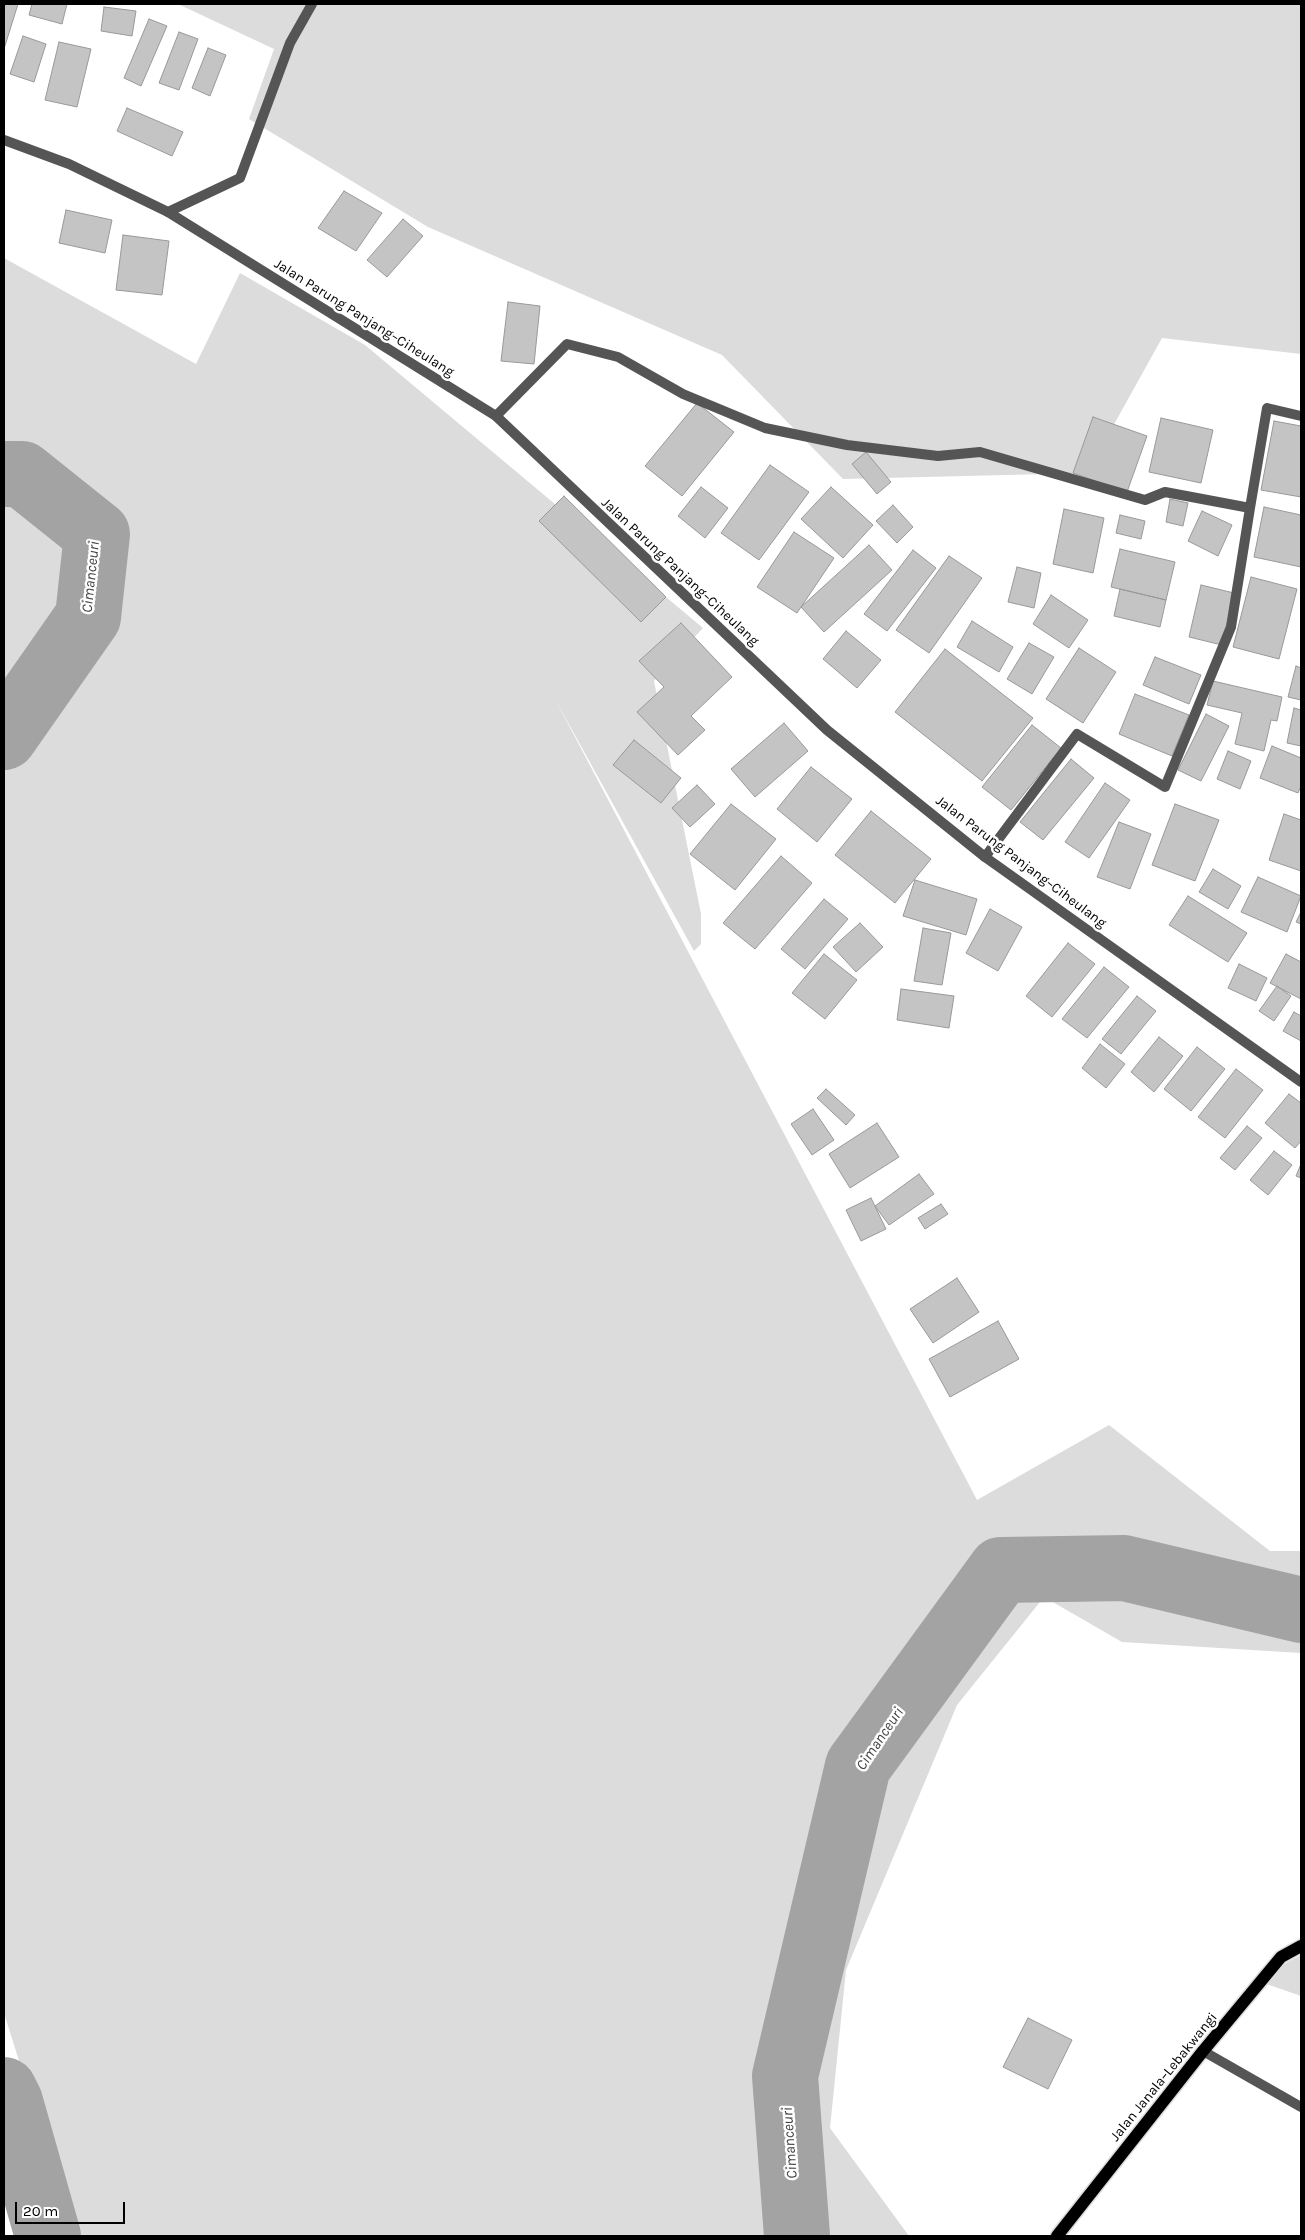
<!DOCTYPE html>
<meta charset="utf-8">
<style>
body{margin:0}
#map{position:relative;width:1305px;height:2240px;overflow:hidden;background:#fff;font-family:Karla,sans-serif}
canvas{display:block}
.frame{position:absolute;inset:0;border:5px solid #000;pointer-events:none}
.scale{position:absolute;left:15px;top:2202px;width:110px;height:22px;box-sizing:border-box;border:2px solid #000;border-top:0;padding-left:6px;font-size:15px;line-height:18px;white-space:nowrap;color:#000;-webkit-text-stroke:4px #fff;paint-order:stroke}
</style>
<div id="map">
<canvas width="1305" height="2240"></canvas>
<div class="frame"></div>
<div class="scale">20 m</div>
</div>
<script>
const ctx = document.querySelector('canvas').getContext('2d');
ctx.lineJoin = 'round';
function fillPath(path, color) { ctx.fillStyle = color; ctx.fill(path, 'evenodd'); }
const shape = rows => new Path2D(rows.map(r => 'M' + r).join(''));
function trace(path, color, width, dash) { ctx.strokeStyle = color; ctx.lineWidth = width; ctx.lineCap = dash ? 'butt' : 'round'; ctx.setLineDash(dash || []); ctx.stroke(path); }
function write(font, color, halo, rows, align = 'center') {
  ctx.font = font + ' Karla,sans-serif'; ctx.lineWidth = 5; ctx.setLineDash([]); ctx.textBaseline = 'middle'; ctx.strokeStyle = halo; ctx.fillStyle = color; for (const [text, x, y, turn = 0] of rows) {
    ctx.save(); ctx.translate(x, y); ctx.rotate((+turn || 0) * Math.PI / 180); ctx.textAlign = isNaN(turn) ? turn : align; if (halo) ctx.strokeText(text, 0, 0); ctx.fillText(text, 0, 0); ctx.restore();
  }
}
const green = shape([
 [178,4,1301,4,1301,354,1162,338,1087,473,843,479,722,355,428,227,249,119,274,49],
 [4,258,196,364,240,273,365,345,703,628,654,681,701,914,701,944,694,951,555,699,977,1500,1109,1425,1270,1551,1301,1551,1301,1653,1122,1642,1044,1597,957,1705,846,1970,830,2128,909,2236,74,2236,4,2013],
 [1301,1955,1301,1996,1255,1980]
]);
const river = shape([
 [4,474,22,474,97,534,88,617,4,737],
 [4,2090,10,2102,48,2236],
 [797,2236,785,2076,858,1766,1001,1570,1124,1568,1301,1610]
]);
const building = shape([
 [4,4,18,4,4,49,4,4],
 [32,4,67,4,62,24,29,15,32,4],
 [104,7,136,11,132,36,101,31,104,7],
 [149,19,167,26,141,86,124,78,149,19],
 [179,32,198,39,179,90,159,83,179,32],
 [23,36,46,44,34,82,10,74,23,36],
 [59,42,91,49,77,107,45,100,59,42],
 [208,48,226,55,210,96,192,88,208,48],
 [127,108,183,132,172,156,117,131,127,108],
 [344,191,382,213,356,251,318,228,344,191],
 [66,210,112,220,105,253,59,243,66,210],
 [403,219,423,236,387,277,367,260,403,219],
 [123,235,169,241,162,295,116,290,123,235],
 [508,302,540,306,534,364,501,361,508,302],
 [697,403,734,432,682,496,645,466,697,403],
 [1093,417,1147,436,1127,492,1073,473,1093,417],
 [1161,418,1213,430,1201,483,1149,472,1161,418],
 [1274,421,1301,426,1301,497,1261,490,1274,421],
 [866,452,891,482,877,494,852,464,866,452],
 [770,465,809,492,759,560,721,533,770,465],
 [701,487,728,508,705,538,678,516,701,487],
 [831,487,873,525,843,558,801,519,831,487],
 [564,496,666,597,641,622,539,521,564,496],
 [1170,499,1188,503,1183,526,1166,522,1170,499],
 [893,505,913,527,897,543,876,521,893,505],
 [1264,507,1301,515,1301,567,1254,557,1264,507],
 [1064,509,1104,518,1093,573,1053,564,1064,509],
 [1202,511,1232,525,1218,556,1188,541,1202,511],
 [1120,515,1145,521,1141,539,1116,533,1120,515],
 [794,532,834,558,797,613,757,587,794,532],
 [869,545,892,570,824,632,801,607,869,545],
 [1120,549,1175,562,1166,600,1111,587,1120,549],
 [913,550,936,568,887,631,864,614,913,550],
 [949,556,982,578,929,653,896,630,949,556],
 [1017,567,1041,573,1034,608,1008,602,1017,567],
 [1251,577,1297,589,1279,659,1233,647,1251,577],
 [1201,585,1234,593,1222,645,1189,637,1201,585],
 [1120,589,1166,600,1160,627,1114,616,1120,589],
 [1051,595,1088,620,1069,648,1033,624,1051,595],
 [972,621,1013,647,999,672,957,647,972,621],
 [681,623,732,677,691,716,705,730,678,755,637,712,664,687,639,661,681,623],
 [846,631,881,660,857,688,823,659,846,631],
 [1029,643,1054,657,1032,694,1007,679,1029,643],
 [1079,648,1116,672,1083,723,1046,699,1079,648],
 [945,649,1033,718,982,781,895,712,945,649],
 [1155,657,1201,675,1189,704,1143,685,1155,657],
 [1296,666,1301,668,1301,700,1288,697,1296,666],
 [1213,681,1282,697,1277,721,1271,720,1264,751,1235,744,1242,713,1207,705,1213,681],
 [1135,694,1189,715,1172,756,1119,734,1135,694],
 [1294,708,1301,710,1301,746,1287,743,1294,708],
 [1206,714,1229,726,1201,781,1178,770,1206,714],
 [784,723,808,751,755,797,731,769,784,723],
 [1032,725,1061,748,1011,810,982,787,1032,725],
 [634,740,681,778,661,803,613,765,634,740],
 [1272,746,1301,758,1301,786,1298,793,1260,778,1272,746],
 [1228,751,1251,761,1240,789,1217,779,1228,751],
 [1071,759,1094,778,1043,840,1020,822,1071,759],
 [811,767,852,799,817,842,777,809,811,767],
 [1105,783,1130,800,1089,858,1065,842,1105,783],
 [697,785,715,804,690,827,672,808,697,785],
 [731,804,776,839,735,890,690,854,731,804],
 [1175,804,1219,820,1195,881,1152,865,1175,804],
 [871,811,931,859,895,903,835,855,871,811],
 [1284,814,1301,820,1301,871,1269,860,1284,814],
 [1119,822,1151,834,1130,889,1097,877,1119,822],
 [781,856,812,883,755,949,723,923,781,856],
 [1213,869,1241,886,1228,909,1199,892,1213,869],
 [1258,877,1301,896,1287,932,1241,912,1258,877],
 [915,880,977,899,966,935,903,916,915,880],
 [1188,896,1247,933,1228,962,1169,925,1188,896],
 [824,899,848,919,805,969,781,949,824,899],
 [990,909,1022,927,998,971,966,953,990,909],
 [1301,912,1301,924,1296,922,1301,912],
 [860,923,883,947,856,972,833,947,860,923],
 [923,928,951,933,942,985,914,981,923,928],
 [1068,943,1095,964,1052,1017,1026,996,1068,943],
 [824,954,857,980,825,1019,792,993,824,954],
 [1286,954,1301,962,1301,999,1270,983,1286,954],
 [1239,964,1267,978,1256,1001,1228,988,1239,964],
 [1104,967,1129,987,1087,1038,1062,1019,1104,967],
 [1277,986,1291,996,1274,1021,1259,1011,1277,986],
 [901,989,954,996,949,1028,897,1020,901,989],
 [1137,996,1156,1011,1121,1054,1102,1039,1137,996],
 [1294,1012,1301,1016,1301,1041,1283,1031,1294,1012],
 [1159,1037,1183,1056,1154,1092,1131,1072,1159,1037],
 [1100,1044,1125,1064,1106,1088,1082,1068,1100,1044],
 [1197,1047,1225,1069,1191,1111,1164,1089,1197,1047],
 [1236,1069,1263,1090,1225,1138,1198,1117,1236,1069],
 [826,1089,855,1115,846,1125,817,1098,826,1089],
 [1289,1094,1301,1103,1301,1141,1295,1148,1265,1123,1289,1094],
 [813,1109,834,1140,812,1155,791,1124,813,1109],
 [877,1123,899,1157,850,1188,829,1154,877,1123],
 [1247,1126,1262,1138,1235,1170,1220,1158,1247,1126],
 [1274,1151,1292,1165,1268,1195,1250,1180,1274,1151],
 [1301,1164,1301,1178,1296,1176,1301,1164],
 [919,1174,934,1194,889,1225,875,1206,919,1174],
 [871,1198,886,1229,861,1241,846,1210,871,1198],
 [941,1204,948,1214,925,1229,918,1218,941,1204],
 [957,1278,979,1312,933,1343,910,1309,957,1278],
 [998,1321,1019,1359,950,1397,929,1359,998,1321],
 [1028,2018,1072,2040,1048,2089,1003,2067,1028,2018]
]);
const minor = shape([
 [168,212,240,178,290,43,312,4],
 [496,416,567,344,618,357,683,394,765,428,847,445,938,456,980,452,1145,500,1165,492,1250,508,1231,627,1165,787,1077,734,985,857],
 [1250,508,1267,408,1301,416],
 [1203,2051,1301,2107]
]);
const tertiary = shape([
 [4,140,69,164,168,212,496,416,827,730,985,857,1301,1082]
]);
const primary = shape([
 [1057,2236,1203,2051,1281,1957,1301,1946]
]);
const streetNames = [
 ["Jalan Parung Panjang–Ciheulang",364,318,32],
 ["Jalan Parung Panjang–Ciheulang",680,572,43],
 ["Jalan Parung Panjang–Ciheulang",1021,862,37],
 ["Jalan Janala–Lebakwangi",1164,2077,-51]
];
const waterNames = [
 ["Cimanceuri",91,577,-84],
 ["Cimanceuri",880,1739,-56],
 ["Cimanceuri",790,2143,-94]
];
fillPath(green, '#dcdcdc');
trace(river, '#a3a3a3', 66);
fillPath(building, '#c4c4c4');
trace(building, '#999', 1);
trace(primary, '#dbdbdb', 15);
trace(minor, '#555', 10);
trace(tertiary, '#555', 10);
trace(primary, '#000', 12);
write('14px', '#000', '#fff', streetNames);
write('italic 15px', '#444', '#fff', waterNames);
</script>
